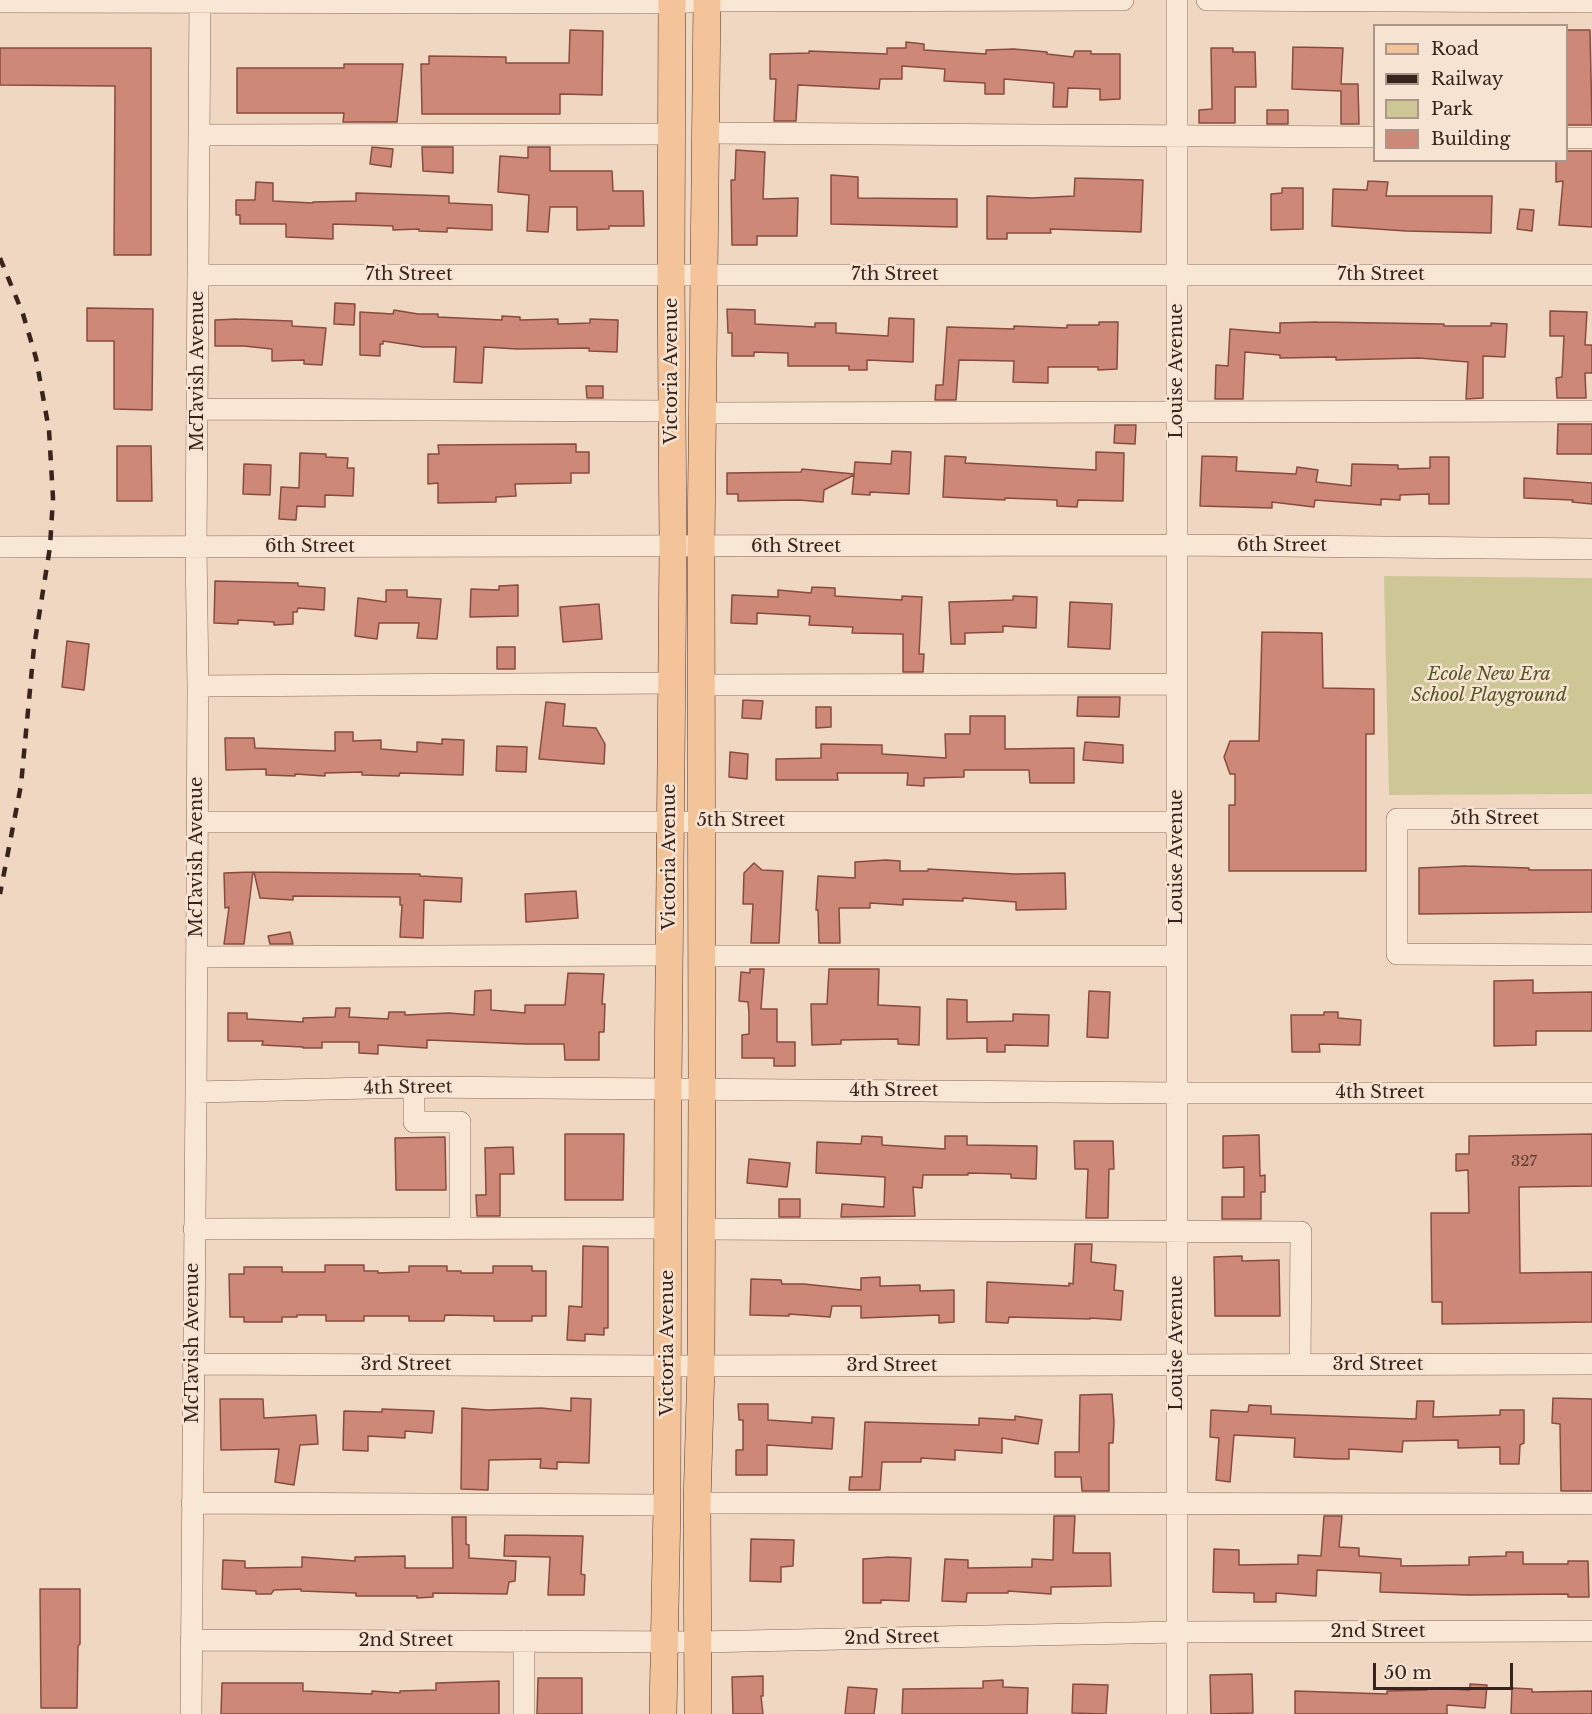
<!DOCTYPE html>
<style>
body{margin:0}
#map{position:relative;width:1592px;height:1714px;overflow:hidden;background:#efd7c2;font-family:"Libre Baskerville",serif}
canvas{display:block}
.legend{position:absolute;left:1373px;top:24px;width:195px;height:138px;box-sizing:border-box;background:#f6e3d1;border:2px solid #aa9789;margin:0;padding:8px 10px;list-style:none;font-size:18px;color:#38241d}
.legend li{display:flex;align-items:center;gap:12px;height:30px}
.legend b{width:30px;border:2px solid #aa9789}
.scale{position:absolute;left:1373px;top:1663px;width:140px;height:27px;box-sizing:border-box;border:3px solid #38241d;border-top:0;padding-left:8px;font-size:18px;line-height:21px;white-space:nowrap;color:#38241d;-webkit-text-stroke:4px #f6e3d1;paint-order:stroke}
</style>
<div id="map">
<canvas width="1592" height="1714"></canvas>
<ul class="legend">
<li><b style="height:8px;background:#f3c399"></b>Road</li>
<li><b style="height:8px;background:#38241d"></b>Railway</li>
<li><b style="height:16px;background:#cdc796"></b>Park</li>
<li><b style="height:16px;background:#cd8877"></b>Building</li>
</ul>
<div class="scale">50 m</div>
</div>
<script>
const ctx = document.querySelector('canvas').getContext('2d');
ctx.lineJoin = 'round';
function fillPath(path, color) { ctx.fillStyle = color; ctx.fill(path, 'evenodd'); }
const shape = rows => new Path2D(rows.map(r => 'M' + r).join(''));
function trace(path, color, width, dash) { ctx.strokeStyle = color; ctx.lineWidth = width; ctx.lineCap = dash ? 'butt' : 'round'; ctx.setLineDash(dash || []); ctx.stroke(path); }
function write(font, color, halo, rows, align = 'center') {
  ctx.font = font + ' "Libre Baskerville",serif'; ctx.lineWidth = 5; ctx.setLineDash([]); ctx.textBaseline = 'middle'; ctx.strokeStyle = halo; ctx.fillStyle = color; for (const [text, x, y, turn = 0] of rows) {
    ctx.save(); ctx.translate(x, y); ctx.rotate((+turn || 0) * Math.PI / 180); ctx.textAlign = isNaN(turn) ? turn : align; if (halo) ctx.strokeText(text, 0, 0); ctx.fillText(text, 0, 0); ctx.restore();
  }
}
const green = shape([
 [1384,576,1592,578,1592,794,1389,795]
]);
const building = shape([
 [570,30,603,31,602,95,560,94,560,114,422,114,421,64,429,64,429,56,506,57,506,63,569,63,570,30],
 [1566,30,1590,30,1592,125,1566,125,1566,30],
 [906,42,924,44,924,50,986,54,986,50,1014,49,1047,52,1047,54,1073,57,1075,51,1091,51,1091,54,1120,54,1120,99,1100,100,1100,89,1068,88,1067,107,1053,107,1054,83,1004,79,1004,94,985,94,985,83,944,81,945,69,902,66,902,79,880,79,879,89,798,85,796,121,774,121,776,79,770,79,770,54,809,53,809,51,887,54,887,48,906,48,906,42],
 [1293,47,1343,48,1341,84,1358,84,1359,124,1341,124,1341,91,1292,89,1293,47],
 [0,48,151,48,151,255,114,255,115,86,0,85,0,48],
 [1211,48,1233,48,1233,52,1255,52,1256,87,1235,87,1235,123,1199,123,1199,110,1212,109,1211,48],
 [344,64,403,64,397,122,343,122,344,113,237,113,237,68,344,68,344,64],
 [1267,110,1288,110,1288,124,1267,124,1267,110],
 [372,147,393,149,391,167,370,164,372,147],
 [422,147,453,147,453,173,423,171,422,147],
 [528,147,550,147,550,171,612,171,613,191,643,191,644,226,609,226,609,229,577,230,577,207,550,207,548,232,527,231,529,195,498,192,500,156,528,158,528,147],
 [736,150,765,152,763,199,798,198,797,236,757,236,757,245,732,245,731,180,735,180,736,150],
 [1566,151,1592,151,1592,227,1559,225,1563,181,1556,182,1556,160,1566,160,1566,151],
 [831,175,858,177,858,198,957,199,957,227,831,224,831,175],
 [1075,178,1143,180,1141,232,1050,229,1051,233,1007,233,1007,239,987,239,987,196,1032,198,1074,196,1075,178],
 [1368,181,1388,182,1386,196,1492,196,1491,233,1406,231,1332,226,1333,189,1367,190,1368,181],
 [256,182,273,183,273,201,313,203,313,202,356,201,356,193,449,196,449,203,492,205,492,230,447,228,447,232,419,231,419,229,393,230,393,226,333,224,333,239,286,237,286,224,240,224,240,215,236,215,236,200,255,200,256,182],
 [1282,188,1303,188,1303,229,1271,230,1271,194,1282,193,1282,188],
 [1520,209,1534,210,1532,231,1517,229,1520,209],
 [335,303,355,304,354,325,334,324,335,303],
 [87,308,153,309,152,410,114,409,114,341,87,341,87,308],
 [727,309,755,310,755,324,815,327,815,323,836,323,836,333,888,336,889,318,914,319,913,362,867,360,867,370,849,370,849,366,788,366,788,353,754,352,754,356,732,356,732,333,728,333,727,309],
 [394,310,418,314,438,314,438,317,502,320,502,316,520,317,520,320,558,319,558,324,590,323,590,319,618,320,617,352,589,351,589,348,517,349,484,347,482,383,454,382,456,347,423,347,383,341,383,344,380,344,380,356,360,355,360,312,393,314,394,310],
 [1550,311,1587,312,1585,345,1592,345,1592,373,1585,373,1586,398,1557,398,1556,378,1562,377,1564,336,1550,336,1550,311],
 [237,319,292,321,292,326,326,328,322,365,304,364,304,360,272,361,272,349,244,346,215,346,215,320,237,319],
 [1099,322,1118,322,1117,369,1098,370,1098,367,1048,367,1048,383,1013,382,1014,361,959,360,956,400,935,400,936,385,943,385,947,327,1014,329,1014,326,1067,328,1067,325,1099,325,1099,322],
 [1317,322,1444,324,1444,326,1491,326,1491,323,1507,324,1505,357,1483,356,1483,398,1466,399,1468,362,1419,358,1336,360,1336,357,1280,358,1280,355,1245,352,1243,399,1215,399,1216,365,1228,366,1230,329,1280,333,1280,323,1317,322],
 [586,386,603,386,603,398,587,398,586,386],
 [1558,424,1592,424,1592,454,1557,454,1558,424],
 [1115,425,1136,425,1135,444,1114,443,1115,425],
 [576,444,576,452,589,452,589,473,571,473,571,483,515,484,516,496,496,497,496,502,438,503,438,483,428,484,428,454,439,454,438,445,576,444],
 [117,446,151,446,152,501,117,501,117,446],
 [892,451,911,452,909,494,870,492,870,495,852,494,854,475,824,490,823,502,799,500,738,501,738,494,727,494,727,473,801,472,802,469,854,474,855,462,891,464,892,451],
 [1096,452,1124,453,1123,501,1078,500,1077,507,1057,506,1057,500,1005,498,1005,500,943,497,945,456,966,457,965,463,1096,470,1096,452],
 [300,453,326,454,326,457,348,458,347,468,354,468,353,496,325,495,325,507,297,506,296,520,279,519,281,487,299,488,300,453],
 [1202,456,1237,457,1236,471,1296,474,1297,467,1318,470,1316,482,1351,486,1352,464,1398,465,1398,469,1430,468,1430,457,1449,457,1449,504,1429,504,1429,494,1400,495,1400,500,1381,499,1381,505,1315,500,1314,507,1272,502,1272,508,1200,506,1202,456],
 [244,464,271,465,270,495,243,494,244,464],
 [1524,478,1592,483,1592,504,1572,502,1573,500,1524,498,1524,478],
 [215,581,298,583,298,586,325,588,324,610,298,608,297,612,293,612,293,624,274,625,274,622,238,620,238,624,214,623,215,581],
 [518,585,518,616,470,617,471,589,499,590,499,586,518,585],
 [812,587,835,588,835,596,902,600,902,596,922,597,919,654,924,654,923,672,903,672,903,634,852,633,853,627,809,625,810,616,757,613,757,624,731,623,732,595,778,597,778,590,811,593,812,587],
 [386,590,407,590,407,597,441,599,437,639,417,638,419,623,379,623,377,639,355,636,358,598,386,602,386,590],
 [1013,596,1037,597,1036,628,1003,626,1003,632,965,633,965,644,951,644,949,602,1013,600,1013,596],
 [1070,602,1112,604,1110,649,1068,647,1070,602],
 [599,604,602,639,563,642,560,607,599,604],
 [1262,632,1322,633,1323,688,1374,689,1374,734,1366,734,1366,871,1229,871,1229,805,1235,805,1235,774,1230,774,1224,757,1230,741,1259,741,1262,632],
 [67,641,89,644,84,690,62,687,67,641],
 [497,647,515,647,515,669,497,669,497,647],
 [1078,697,1120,697,1119,717,1077,716,1078,697],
 [743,700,763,701,761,719,742,718,743,700],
 [546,702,565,704,563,726,596,728,605,744,604,764,539,759,546,702],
 [816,707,831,707,831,727,816,728,816,707],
 [970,716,1005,716,1005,749,1074,748,1074,783,1030,783,1029,770,964,770,964,777,924,778,924,786,907,785,908,773,837,773,838,780,776,780,776,759,821,758,821,744,882,745,882,754,946,758,945,734,970,734,970,716],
 [335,732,353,732,353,741,381,740,381,749,417,752,417,742,442,744,442,739,464,740,463,775,400,773,399,776,362,775,362,772,325,773,325,776,295,774,295,776,266,775,266,769,226,770,225,738,254,738,255,748,335,751,335,732],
 [1085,742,1123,745,1123,763,1083,760,1085,742],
 [497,746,527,747,526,772,496,771,497,746],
 [730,752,748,754,747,779,729,777,730,752],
 [886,860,900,861,900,871,928,871,928,869,1015,874,1065,873,1066,909,1016,910,1016,902,963,898,963,901,903,899,903,905,870,903,870,908,839,908,840,943,819,943,818,910,816,910,818,876,855,878,855,862,886,860],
 [754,863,762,870,783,871,779,943,751,943,753,904,743,904,744,873,754,863],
 [1466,866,1529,868,1529,870,1592,870,1592,912,1419,914,1419,868,1466,866],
 [253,872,244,944,224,944,229,907,225,908,224,873,253,872],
 [254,872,420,874,420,876,462,878,461,902,424,900,423,938,400,937,402,905,400,905,400,897,293,896,293,900,260,898,254,872],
 [576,891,578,918,526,922,525,894,576,891],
 [290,932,293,944,270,944,268,936,290,932],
 [750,969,764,969,761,1009,777,1009,777,1042,795,1042,795,1066,774,1066,774,1058,742,1058,742,1035,749,1034,749,1013,748,1002,739,1001,741,972,750,973,750,969],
 [829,969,879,969,878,1005,920,1007,919,1045,898,1044,898,1039,841,1040,841,1044,812,1045,811,1004,827,1004,829,969],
 [568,973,604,974,602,1004,605,1004,604,1032,599,1032,599,1060,565,1060,564,1044,525,1044,427,1040,427,1048,378,1045,378,1054,359,1053,359,1042,322,1042,322,1048,303,1048,303,1047,262,1045,263,1041,228,1041,228,1013,247,1013,247,1019,303,1022,303,1018,335,1017,336,1008,350,1008,349,1017,388,1019,389,1012,405,1012,405,1015,449,1013,474,1015,475,991,491,990,491,1010,525,1013,525,1005,565,1005,568,973],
 [1533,980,1533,993,1592,992,1592,1031,1536,1031,1536,1045,1494,1046,1494,981,1533,980],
 [1089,991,1110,992,1108,1038,1087,1037,1089,991],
 [947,999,967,1000,967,1022,1013,1021,1013,1014,1049,1015,1048,1046,1005,1045,1005,1052,987,1052,987,1038,947,1039,947,999],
 [1324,1012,1338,1012,1338,1018,1361,1020,1360,1045,1319,1044,1320,1052,1292,1052,1291,1015,1324,1015,1324,1012],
 [565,1134,624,1134,623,1200,565,1200,565,1134],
 [1592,1134,1592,1186,1519,1187,1520,1273,1592,1272,1592,1322,1442,1324,1442,1302,1432,1302,1431,1213,1469,1213,1468,1170,1456,1171,1456,1154,1469,1154,1469,1136,1592,1134],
 [1259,1135,1260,1176,1265,1175,1265,1192,1261,1192,1261,1219,1222,1219,1222,1197,1244,1197,1244,1167,1223,1168,1223,1136,1259,1135],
 [862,1136,882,1137,882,1145,945,1149,945,1136,967,1136,967,1145,1037,1146,1036,1179,1011,1178,1011,1174,968,1173,968,1175,923,1175,922,1188,913,1187,915,1216,841,1217,842,1204,884,1207,885,1177,816,1173,817,1142,861,1144,862,1136],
 [445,1137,446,1190,396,1190,395,1138,445,1137],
 [1074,1141,1113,1141,1114,1169,1109,1169,1108,1218,1086,1218,1088,1169,1075,1169,1074,1141],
 [513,1147,514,1174,500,1174,500,1216,477,1216,476,1195,486,1195,485,1148,513,1147],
 [749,1159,790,1163,787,1187,747,1183,749,1159],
 [779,1199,800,1199,800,1217,779,1217,779,1199],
 [1075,1244,1092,1244,1091,1262,1116,1265,1114,1290,1123,1291,1121,1320,1090,1318,1090,1319,1009,1317,1008,1323,986,1322,987,1282,1069,1286,1069,1283,1073,1284,1075,1244],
 [583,1246,608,1247,608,1328,604,1328,604,1335,585,1334,585,1341,567,1340,569,1306,582,1307,583,1246],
 [1242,1256,1242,1261,1279,1260,1280,1316,1215,1316,1214,1257,1242,1256],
 [325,1265,364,1265,364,1271,378,1271,378,1273,409,1272,409,1266,447,1266,447,1271,461,1271,461,1273,493,1273,493,1266,532,1266,532,1271,546,1271,546,1316,532,1316,532,1321,494,1321,494,1316,445,1315,444,1321,409,1321,409,1316,364,1316,364,1321,326,1321,326,1315,297,1315,297,1317,282,1317,282,1322,244,1322,244,1317,230,1317,229,1274,244,1274,244,1267,282,1267,282,1272,325,1272,325,1265],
 [880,1277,880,1286,920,1285,920,1291,954,1290,954,1322,939,1323,939,1315,861,1318,861,1306,832,1306,830,1317,789,1314,789,1316,750,1315,751,1279,781,1280,782,1284,804,1284,861,1290,861,1278,880,1277],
 [1112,1394,1114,1422,1113,1443,1109,1443,1109,1491,1082,1491,1081,1477,1055,1477,1055,1452,1079,1452,1080,1395,1112,1394],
 [571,1398,591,1399,589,1463,557,1462,557,1469,540,1468,541,1459,489,1460,488,1490,461,1489,462,1408,488,1410,541,1408,571,1411,571,1398],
 [1553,1398,1592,1399,1592,1491,1561,1491,1560,1424,1552,1423,1553,1398],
 [220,1399,263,1399,264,1418,316,1415,318,1444,300,1445,294,1485,275,1482,279,1449,221,1450,220,1399],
 [1417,1401,1434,1401,1433,1417,1500,1415,1500,1410,1524,1410,1524,1443,1520,1445,1519,1464,1500,1464,1500,1447,1458,1448,1458,1440,1403,1441,1402,1452,1349,1449,1349,1459,1334,1459,1294,1457,1295,1438,1234,1435,1230,1482,1216,1480,1219,1438,1210,1437,1211,1410,1248,1412,1249,1405,1271,1406,1271,1414,1416,1419,1417,1401],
 [738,1404,768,1404,768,1420,812,1423,812,1417,834,1418,832,1449,767,1445,767,1475,736,1475,736,1450,743,1450,743,1420,739,1420,738,1404],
 [382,1409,434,1411,432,1433,405,1431,405,1438,368,1436,368,1451,343,1450,344,1411,382,1412,382,1409],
 [1015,1416,1042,1420,1038,1444,1002,1438,1002,1453,955,1450,955,1460,921,1458,921,1462,882,1462,880,1490,849,1490,850,1477,862,1477,865,1422,979,1425,979,1418,1015,1420,1015,1416],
 [1054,1516,1075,1516,1073,1553,1110,1553,1111,1586,1051,1587,1051,1594,1008,1591,1008,1593,967,1593,966,1602,942,1601,945,1559,968,1560,968,1568,1032,1567,1032,1559,1053,1560,1054,1516],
 [1324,1516,1342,1516,1339,1547,1359,1548,1359,1556,1401,1559,1401,1566,1469,1565,1469,1557,1506,1556,1506,1552,1523,1552,1523,1564,1568,1564,1568,1561,1588,1561,1589,1597,1568,1597,1568,1594,1468,1595,1380,1592,1381,1573,1317,1570,1316,1596,1276,1593,1276,1602,1254,1602,1254,1593,1213,1592,1214,1549,1239,1550,1239,1565,1298,1564,1298,1555,1321,1556,1324,1516],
 [452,1517,466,1517,466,1544,469,1545,469,1558,516,1561,515,1581,509,1582,507,1594,433,1593,433,1597,417,1598,417,1596,356,1596,356,1593,301,1591,301,1589,274,1590,271,1594,256,1594,256,1591,222,1589,223,1560,245,1561,245,1568,302,1567,302,1557,355,1561,355,1557,405,1556,405,1568,453,1568,452,1517],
 [505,1535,583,1536,581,1574,585,1575,584,1595,548,1595,550,1557,504,1556,505,1535],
 [751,1539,794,1540,793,1566,781,1567,781,1582,750,1581,751,1539],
 [889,1557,911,1558,909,1601,881,1600,881,1603,863,1603,863,1559,889,1557],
 [40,1589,80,1589,80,1644,78,1646,77,1708,41,1708,40,1589],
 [1252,1674,1253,1713,1211,1714,1210,1675,1252,1674],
 [763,1676,763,1696,761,1696,763,1714,733,1714,732,1677,763,1676],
 [538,1678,582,1678,582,1714,537,1714,538,1678],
 [1003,1680,1003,1687,1028,1688,1027,1714,902,1714,903,1689,983,1688,983,1681,1003,1680],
 [499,1681,499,1714,221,1714,222,1683,303,1683,303,1691,372,1694,372,1691,400,1693,400,1691,436,1690,436,1683,499,1681],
 [1073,1684,1108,1685,1106,1714,1072,1713,1073,1684],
 [1470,1684,1487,1685,1485,1708,1447,1705,1447,1714,1295,1714,1295,1691,1387,1694,1387,1691,1427,1690,1427,1688,1470,1690,1470,1684],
 [848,1687,877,1689,874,1714,845,1714,848,1687],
 [1512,1688,1532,1689,1532,1692,1592,1691,1592,1714,1511,1714,1512,1688]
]);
const minor = shape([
 [1207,0,1592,2],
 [0,2,672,3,707,1,1123,0],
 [706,133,1374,137],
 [199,135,672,134],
 [1566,138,1592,138],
 [198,275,1592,275],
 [197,409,671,411],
 [703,413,1592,411],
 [0,547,1177,545,1592,549],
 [701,685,1177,684],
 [198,686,671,683],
 [1592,819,1397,819,1397,954,1592,955],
 [197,822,1177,822],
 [702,956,1177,956],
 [197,957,669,955],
 [414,1087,414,1122,460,1122,460,1228],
 [196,1092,414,1087,1177,1093,1592,1093],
 [194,1229,668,1228],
 [701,1229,1301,1232,1300,1365],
 [193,1364,668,1366,1592,1364],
 [192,1503,667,1505],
 [697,1503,1592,1504],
 [191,1640,699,1642,1177,1632,1592,1631],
 [524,1641,524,1714],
 [191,1714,196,1092,198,686,196,547,200,0],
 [1177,1714,1177,0]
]);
const major = shape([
 [663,1714,667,1505,668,1088,673,546,671,275,672,0],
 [698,1714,697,1503,701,1366,702,1090,701,547,707,0]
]);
const rail = shape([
 [0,258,23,314,36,358,49,430,53,498,50,547,34,647,21,785,0,894]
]);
const numberNames = [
 ["327",1524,1162]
];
const streetNames = [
 ["7th Street",409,275],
 ["7th Street",895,275],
 ["7th Street",1381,275],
 ["McTavish Avenue",198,371,-90],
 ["Victoria Avenue",672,371,-90],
 ["Louise Avenue",1177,371,-90],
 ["6th Street",1282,546],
 ["6th Street",310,547],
 ["6th Street",796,547],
 ["5th Street",1495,819],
 ["5th Street",741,821],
 ["McTavish Avenue",197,857,-90],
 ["Victoria Avenue",670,857,-90],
 ["Louise Avenue",1177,857,-90],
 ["4th Street",408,1088,-1],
 ["4th Street",894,1091],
 ["4th Street",1380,1093],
 ["McTavish Avenue",193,1343,-90],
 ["Victoria Avenue",668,1343,-90],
 ["Louise Avenue",1177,1343,-90],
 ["3rd Street",406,1365],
 ["3rd Street",1378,1365],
 ["3rd Street",892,1366],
 ["2nd Street",1378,1632],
 ["2nd Street",892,1638,-1],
 ["2nd Street",406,1641]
];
const parkNames = [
 ["Ecole New Era",1489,675],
 ["School Playground",1489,696]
];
fillPath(green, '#cdc796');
fillPath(building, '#cd8877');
trace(building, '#884b3e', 1.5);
trace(minor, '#896859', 22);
trace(major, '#56372d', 28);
trace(minor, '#f9e7d5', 21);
trace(major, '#f3c399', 27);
trace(rail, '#38241d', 4.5, [10, 10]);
write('15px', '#5d3d34', null, numberNames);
write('18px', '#38241d', '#f6e3d1', streetNames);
write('italic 18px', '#535523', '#f6e3d1', parkNames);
</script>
